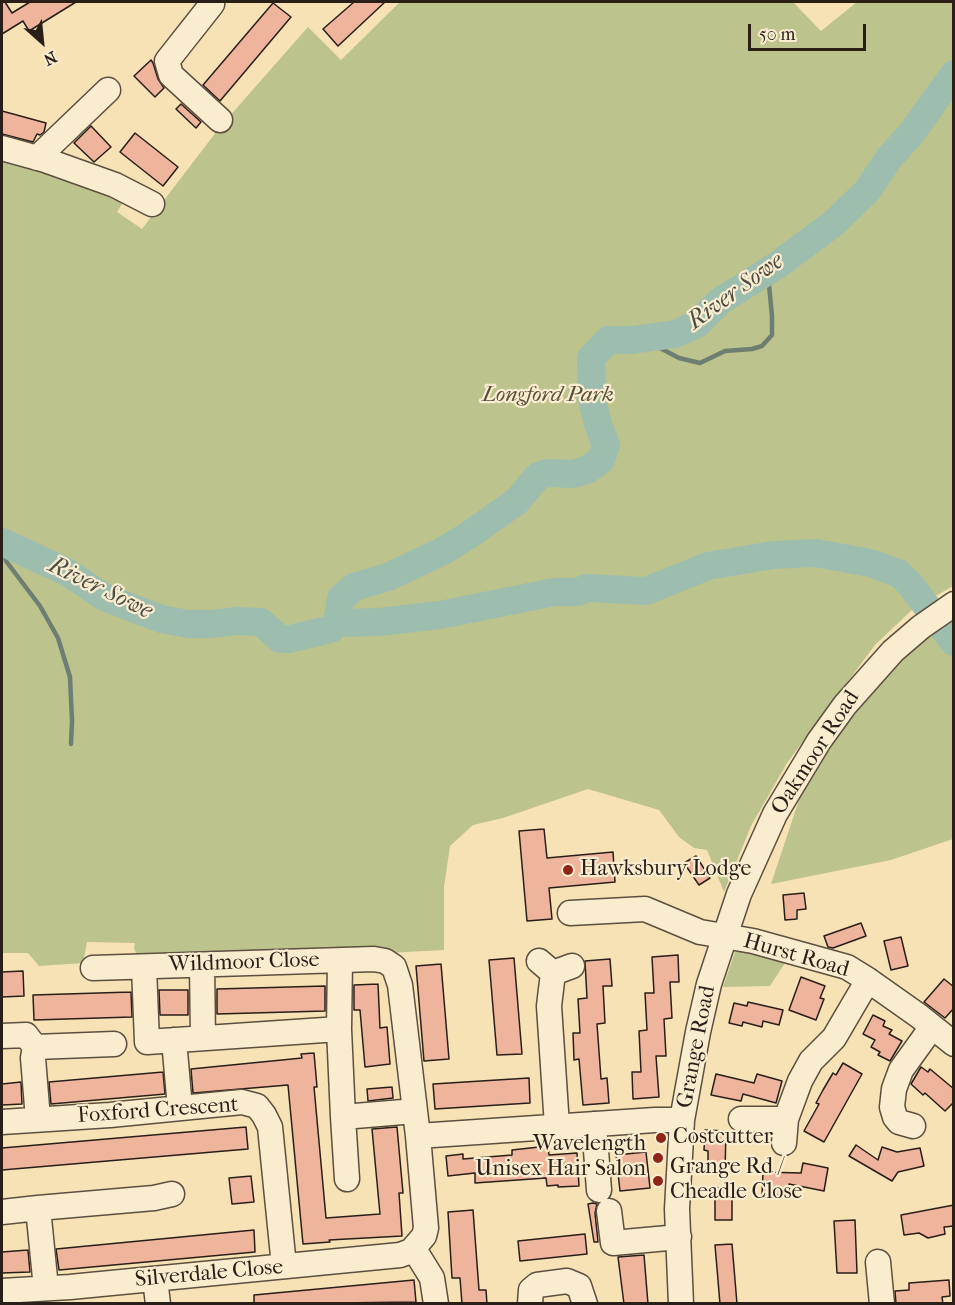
<!DOCTYPE html>
<style>
body{margin:0}
#map{position:relative;width:955px;height:1305px;overflow:hidden;background:#f6e2b5;font-family:"IM FELL French Canon",serif}
canvas{display:block}
.frame{position:absolute;inset:0;border:3px solid #291e18;pointer-events:none}
.north{position:absolute;left:12px;top:12px;width:60px;height:60px;-webkit-text-stroke:4px #f9eccf;paint-order:stroke;rotate:153deg;font-size:16px;font-weight:700;line-height:24px;text-align:center;color:#291e18}
.north::after{content:'';display:block;margin:auto;width:21px;height:27px;background:#291e18;clip-path:polygon(50% 0,100% 100%,50% 72%,0 100%)}
.scale{position:absolute;left:748px;top:24px;width:118px;height:27px;box-sizing:border-box;border:3px solid #291e18;border-top:0;padding-left:8px;font-size:18px;line-height:21px;white-space:nowrap;color:#291e18;-webkit-text-stroke:4px #f9eccf;paint-order:stroke}
</style>
<div id="map">
<canvas width="955" height="1305"></canvas>
<div class="frame"></div>
<div class="north">N</div>
<div class="scale">50 m</div>
</div>
<script>
const ctx = document.querySelector('canvas').getContext('2d');
ctx.lineJoin = 'round';
function fillPath(path, color) { ctx.fillStyle = color; ctx.fill(path, 'evenodd'); }
const shape = rows => new Path2D(rows.map(r => 'M' + r).join(''));
function trace(path, color, width, dash) { ctx.strokeStyle = color; ctx.lineWidth = width; ctx.lineCap = dash ? 'butt' : 'round'; ctx.setLineDash(dash || []); ctx.stroke(path); }
function write(font, color, halo, rows, align = 'center') {
  ctx.font = font + ' "IM FELL French Canon",serif'; ctx.lineWidth = 4.5; ctx.setLineDash([]); ctx.textBaseline = 'middle'; ctx.strokeStyle = halo; ctx.fillStyle = color; for (const [text, x, y, turn = 0] of rows) {
    ctx.save(); ctx.translate(x, y); ctx.rotate((+turn || 0) * Math.PI / 180); ctx.textAlign = isNaN(turn) ? turn : align; if (halo) ctx.strokeText(text, 0, 0); ctx.fillText(text, 0, 0); ctx.restore();
  }
}
const green = shape([
 [400,2,793,2,821,31,857,2,953,2,953,586,913,609,875,645,787,763,751,826,724,892,707,850,694,848,679,837,659,810,588,789,503,818,473,825,450,846,444,887,444,950,332,956,137,956,134,948,135,943,87,942,83,963,39,966,28,953,2,953,2,159,120,196,122,204,117,212,142,229,220,127,308,27,341,60],
 [953,618,953,839,891,860,771,884,803,788,843,729,885,674,921,641],
 [736,949,787,960,770,986,723,987]
]);
const stream = shape([
 [641,338,679,358,700,363,725,351,752,349,762,346,772,335,772,316,769,285,776,266],
 [2,543,6,561,40,606,58,638,70,677,72,721,71,744]
]);
const river = shape([
 [2,542,67,572,104,597,161,619,188,624,210,624,236,621,261,622,280,639,290,639,331,629,337,623,341,598,354,587,388,577,443,551,469,535,517,501,538,476,548,473,573,474,587,470,601,460,606,445,599,427,592,400,591,358,608,340,632,340,675,334,697,324,720,301,776,266,834,223,867,191,889,158,910,135,954,74],
 [337,623,379,622,440,615,554,592,578,592,586,588,646,591,708,566,773,555,816,553,870,563,898,573,909,583,954,642]
]);
const building = shape([
 [2,2,5,2,12,13,30,2,76,2,29,31,23,21,2,34,2,2],
 [354,2,385,2,338,46,323,29,354,2],
 [273,3,291,17,220,101,203,85,273,3],
 [151,60,153,63,158,79,164,88,155,97,134,76,151,60],
 [181,104,201,122,196,128,176,109,181,104],
 [2,111,46,123,44,132,40,135,37,134,33,142,2,134,2,111],
 [91,126,111,147,94,162,74,143,91,126],
 [135,133,178,167,163,186,120,152,135,133],
 [544,829,547,858,613,852,615,882,549,888,552,919,527,921,519,831,544,829],
 [696,856,710,878,699,885,684,863,696,856],
 [804,893,806,909,797,910,797,919,785,920,783,895,804,893],
 [861,923,866,936,833,948,828,947,824,936,861,923],
 [901,937,908,966,891,970,884,941,901,937],
 [678,955,679,982,670,982,672,1018,664,1019,666,1056,656,1056,659,1097,633,1099,632,1072,641,1072,639,1031,647,1030,645,993,654,993,652,957,678,955],
 [514,958,522,1054,497,1055,489,960,514,958],
 [610,959,612,986,603,986,605,1023,597,1024,601,1079,607,1078,609,1103,583,1105,579,1059,574,1060,573,1033,580,1033,578,999,587,998,585,961,610,959],
 [441,964,449,1059,424,1061,416,966,441,964],
 [23,971,24,996,2,997,2,972,23,971],
 [801,977,825,986,820,998,824,999,816,1020,789,1010,801,977],
 [944,979,954,987,954,1008,945,1018,924,1002,944,979],
 [378,984,380,1028,387,1027,390,1064,365,1067,360,1010,354,1010,354,985,378,984],
 [325,986,325,1011,217,1014,217,989,325,986],
 [159,990,188,990,188,1015,160,1015,159,990],
 [131,992,132,1017,34,1020,33,995,131,992],
 [748,1002,783,1010,779,1025,763,1021,762,1027,743,1022,742,1026,729,1023,734,1003,747,1006,748,1002],
 [873,1015,885,1021,883,1026,892,1030,889,1034,902,1041,890,1061,878,1055,880,1052,871,1047,875,1040,863,1034,873,1015],
 [314,1053,317,1087,314,1087,326,1218,380,1214,372,1129,397,1127,403,1193,399,1193,402,1236,329,1240,330,1242,303,1244,288,1085,193,1093,191,1069,302,1058,301,1054,314,1053],
 [843,1063,862,1074,824,1142,804,1131,819,1104,816,1103,823,1090,833,1073,836,1075,843,1063],
 [921,1067,928,1072,930,1069,954,1089,954,1102,945,1111,925,1093,923,1095,911,1084,921,1067],
 [163,1072,165,1094,51,1104,49,1082,163,1072],
 [716,1074,754,1083,757,1074,782,1081,776,1103,743,1094,741,1101,711,1095,716,1074],
 [529,1078,530,1103,435,1109,433,1084,529,1078],
 [21,1082,22,1104,2,1105,2,1084,21,1082],
 [392,1087,393,1098,368,1101,367,1089,392,1087],
 [246,1127,248,1149,2,1170,2,1148,246,1127],
 [705,1130,726,1131,725,1172,708,1172,708,1151,704,1150,705,1130],
 [856,1145,878,1160,882,1147,897,1152,920,1148,924,1166,898,1172,892,1181,849,1156,856,1145],
 [548,1146,549,1155,577,1153,579,1186,558,1187,558,1185,547,1186,546,1178,475,1183,475,1173,448,1176,446,1156,463,1154,463,1159,512,1155,512,1150,548,1146],
 [646,1152,650,1188,620,1191,616,1155,646,1152],
 [803,1163,828,1168,824,1191,789,1184,789,1195,762,1195,763,1172,801,1173,803,1163],
 [251,1176,254,1202,232,1204,229,1178,251,1176],
 [715,1188,732,1188,732,1220,715,1220,715,1188],
 [593,1203,597,1204,595,1213,598,1242,594,1242,588,1204,593,1203],
 [954,1205,954,1226,944,1227,945,1234,928,1238,919,1233,904,1235,901,1215,954,1205],
 [473,1210,479,1290,486,1290,487,1304,462,1304,460,1278,452,1278,448,1212,473,1210],
 [855,1220,857,1273,837,1273,834,1221,855,1220],
 [254,1230,255,1252,59,1270,56,1249,254,1230],
 [585,1234,587,1254,520,1261,518,1241,585,1234],
 [732,1244,737,1304,720,1304,715,1245,732,1244],
 [28,1250,30,1272,2,1273,2,1252,28,1250],
 [644,1255,648,1304,624,1304,618,1257,644,1255],
 [414,1280,416,1302,254,1304,254,1295,414,1280],
 [949,1280,950,1296,942,1297,943,1304,896,1304,895,1291,909,1290,909,1283,949,1280]
]);
const minor = shape([
 [211,2,212,4,167,61,171,75,220,120],
 [2,148,45,160,115,185,152,204],
 [37,158,108,90],
 [570,913,645,909,700,932,753,941,847,967,868,980,919,1016,954,1044],
 [539,961,553,973,572,966],
 [202,965,203,1038],
 [144,967,147,1042,339,1029,343,1117],
 [553,973,549,1006,557,1126],
 [339,1029,340,961],
 [2,1036,26,1035,35,1047,114,1044],
 [174,1040,180,1108],
 [35,1047,33,1058,38,1119],
 [741,1119,786,1119],
 [2,1122,110,1115,242,1102,257,1106,264,1115,270,1127,284,1266],
 [594,1124,599,1190],
 [913,1126,899,1122,895,1117,892,1107,894,1089,901,1070,932,1027],
 [418,1136,655,1120,682,1120],
 [784,1143,786,1119,800,1081,811,1061,834,1038,868,980],
 [347,1179,343,1117,415,1111],
 [609,1211,613,1243,679,1237],
 [2,1212,38,1208],
 [414,1249,432,1278,436,1304],
 [878,1262,882,1304],
 [155,1279,158,1304],
 [46,1288,38,1208,154,1198,172,1194],
 [2,1291,70,1287,400,1255,411,1251,424,1236,426,1228,418,1136,400,985,394,967,385,961,374,959,93,968],
 [530,1304,531,1290,537,1285,567,1281,579,1286,585,1304],
 [681,1304,677,1209,682,1120,698,1032,709,984,739,894,775,814,819,741,845,705,893,651,921,627,954,604]
]);
const markers = [
 [568,870,6,"#8f2418"],
 [661,1138,6,"#8f2418"],
 [658,1158,6,"#8f2418"],
 [658,1181,6,"#8f2418"]
];
const parkNames = [
 ["Longford Park",548,396]
];
const streetNames = [
 ["Oakmoor Road",816,753,-57],
 ["Hurst Road",796,956,16],
 ["Wildmoor Close",244,963,-2],
 ["Grange Road",697,1047,-79],
 ["Foxford Crescent",158,1111,-4],
 ["Silverdale Close",209,1274,-5]
];
const poiNames = [
 ["Hawksbury Lodge",580,870],
 ["Costcutter",673,1138],
 ["Wavelength",646,1145,"right"],
 ["Unisex Hair Salon",646,1170,"right"],
 ["Grange Rd /",670,1168],
 ["Cheadle Close",670,1193]
];
const waterNames = [
 ["River Sowe",736,292,-36],
 ["River Sowe",100,589,26]
];
fillPath(green, '#bdc38c');
trace(stream, '#6f7e72', 4.5);
trace(river, '#9dbeae', 28);
fillPath(building, '#eeb59c');
trace(building, '#291e18', 1.5);
trace(minor, '#5c4f3f', 27);
trace(minor, '#f9eccf', 24);
for (const [x, y, r, color] of markers) { const dot = new Path2D(); dot.arc(x, y, r, 0, 2 * Math.PI); ctx.fillStyle = color; ctx.fill(dot); trace(dot, '#f9eccf', 2); }
write('italic 22px', '#55503b', '#f9eccf', parkNames);
write('22px', '#291e18', '#f9eccf', streetNames);
write('22px', '#291e18', '#f9eccf', poiNames, 'left');
write('italic 24px', '#4c4e45', '#f9eccf', waterNames);
</script>
